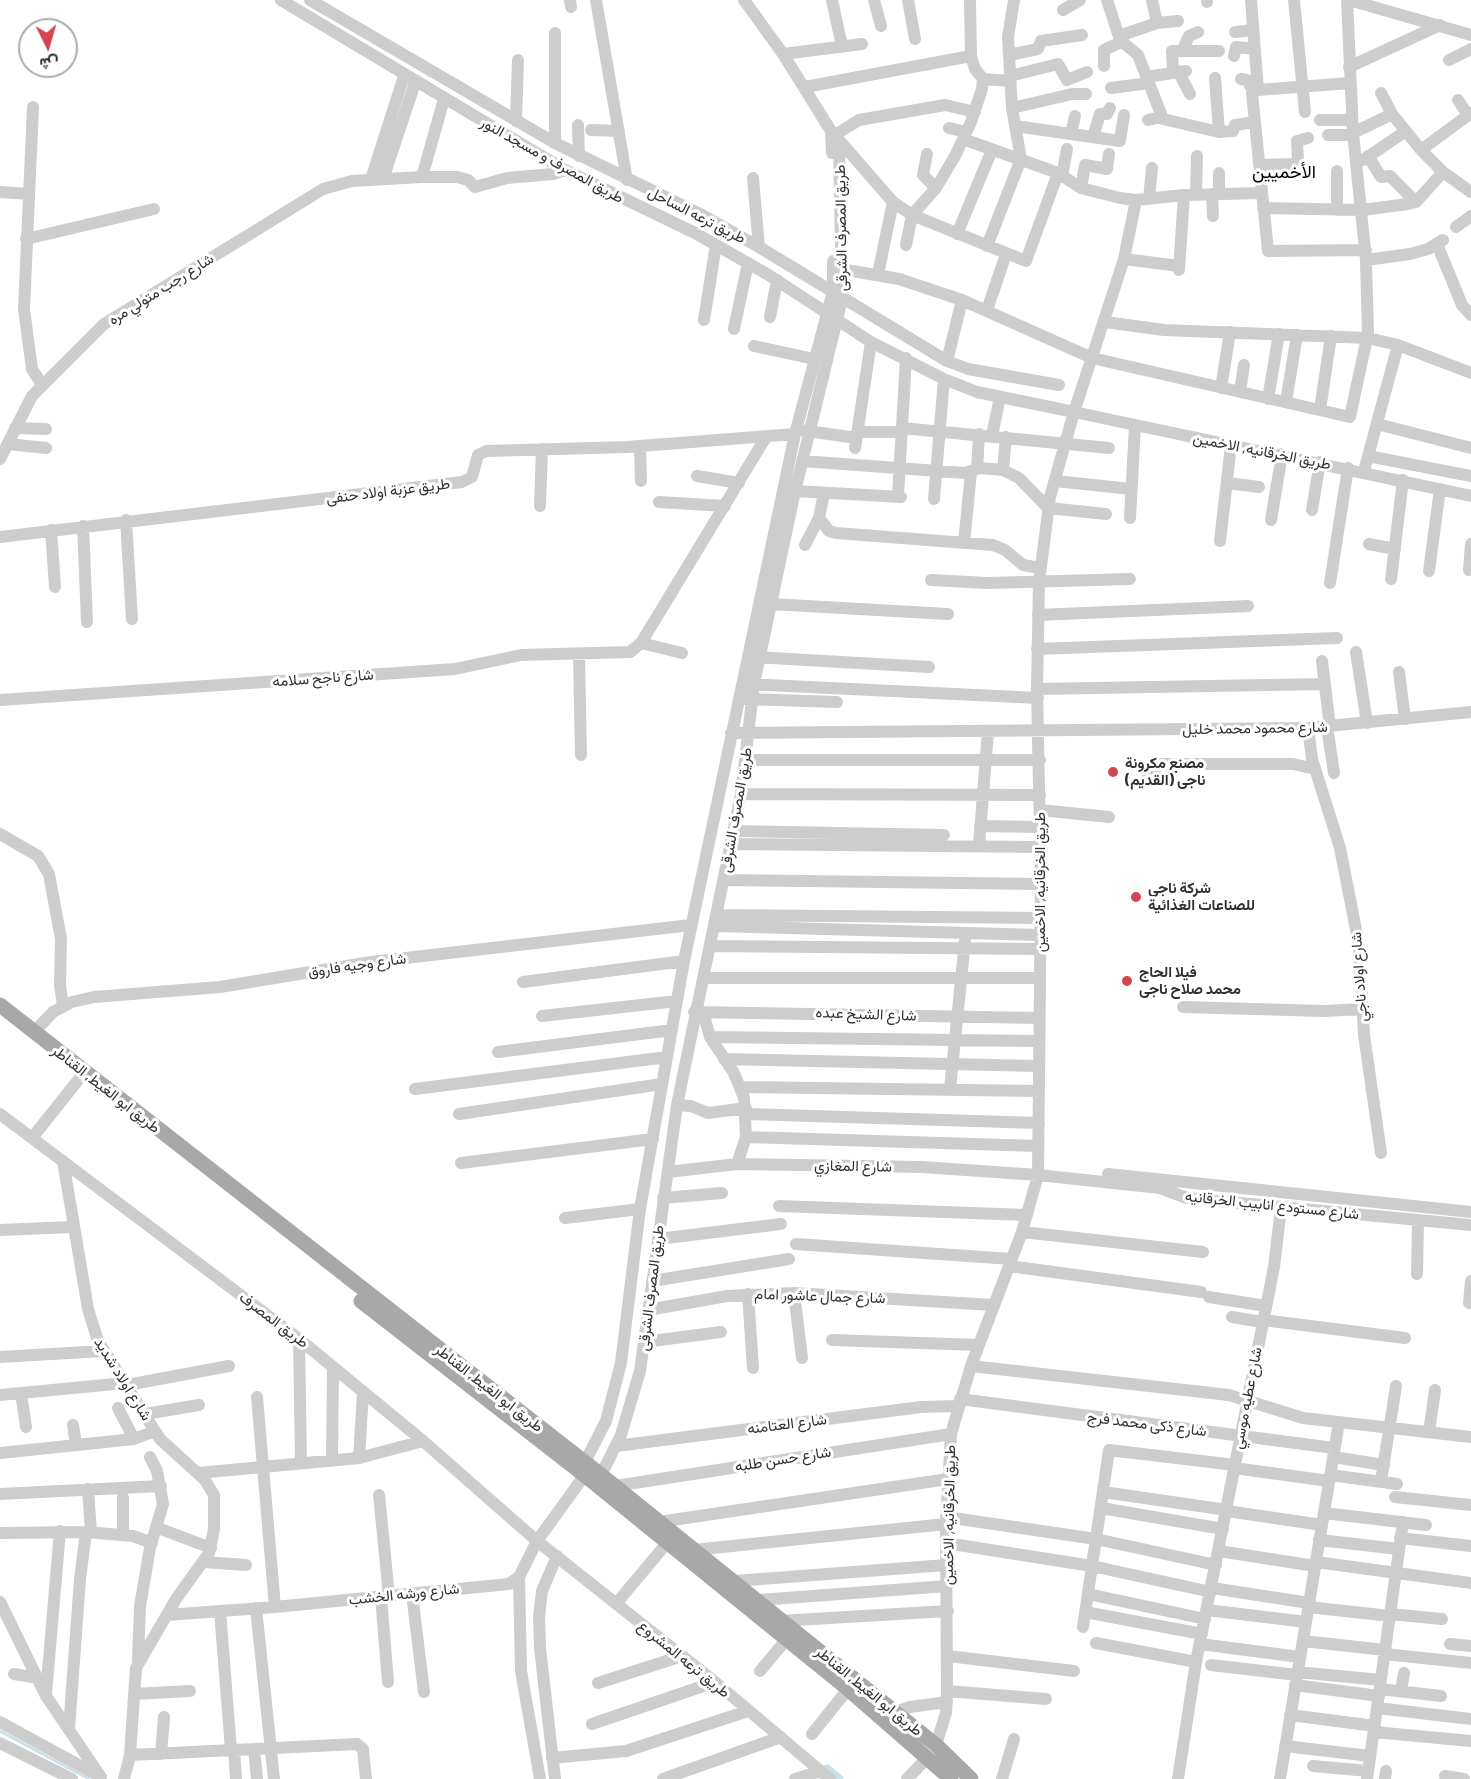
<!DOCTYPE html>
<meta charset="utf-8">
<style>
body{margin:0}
#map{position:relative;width:1471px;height:1779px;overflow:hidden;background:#fff;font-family:Barlow,Vazirmatn,sans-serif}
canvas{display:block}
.north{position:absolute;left:18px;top:18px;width:60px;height:60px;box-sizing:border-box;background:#fff;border:2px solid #acacac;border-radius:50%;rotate:175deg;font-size:16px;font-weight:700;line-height:24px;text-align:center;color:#303030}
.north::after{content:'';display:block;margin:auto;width:21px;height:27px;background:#d44451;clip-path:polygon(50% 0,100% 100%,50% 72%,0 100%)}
</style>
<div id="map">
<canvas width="1471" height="1779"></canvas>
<div class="north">ش</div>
</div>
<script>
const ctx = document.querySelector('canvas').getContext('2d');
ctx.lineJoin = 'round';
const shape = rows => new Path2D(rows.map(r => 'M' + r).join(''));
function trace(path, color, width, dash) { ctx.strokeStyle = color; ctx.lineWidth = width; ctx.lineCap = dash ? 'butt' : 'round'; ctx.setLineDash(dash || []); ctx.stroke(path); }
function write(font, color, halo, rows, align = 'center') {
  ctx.font = font + ' Barlow,Vazirmatn,sans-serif'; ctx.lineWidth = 6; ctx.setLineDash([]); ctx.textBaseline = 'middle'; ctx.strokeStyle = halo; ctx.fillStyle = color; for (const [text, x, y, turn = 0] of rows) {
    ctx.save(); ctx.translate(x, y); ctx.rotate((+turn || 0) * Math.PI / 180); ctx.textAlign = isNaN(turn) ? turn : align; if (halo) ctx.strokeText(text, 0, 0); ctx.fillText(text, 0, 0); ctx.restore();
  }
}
const stream = shape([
 [0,1731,89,1779]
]);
const canal = shape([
 [827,1769,839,1779]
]);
const minor = shape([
 [281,0,565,170,695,233,767,274,871,342,944,379,977,392,1074,412,1124,259,1136,200],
 [310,0,555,143,704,216,759,247,947,361,968,369,1059,385],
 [570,0,571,7],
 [596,0,627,180],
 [744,0,783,54,831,131,893,202,912,215,1026,261,1058,173],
 [832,0,842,46],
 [874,0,881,26],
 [908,0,915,39],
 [1107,0,1120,40,1138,55,1163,119,1219,132,1233,131,1235,125,1255,122],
 [1152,0,1157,23],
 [1251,0,1258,90],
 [1294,0,1305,112],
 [1349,0,1471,35],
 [1207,2,1207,0],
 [1063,10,1080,0],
 [1235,32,1253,30],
 [1119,36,1157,23,1178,21],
 [1182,51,1189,36,1198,32],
 [783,54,862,44],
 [1009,55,1038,49,1041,41,1082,35],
 [1234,56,1236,47,1255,49],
 [1449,60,1471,49],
 [1104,66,1104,50,1121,42],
 [1349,67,1440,25],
 [1173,71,1172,51,1219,51],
 [1178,71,1190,94],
 [1010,76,1058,64,1067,80,1087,72],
 [1146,77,1186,71],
 [1215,78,1219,132],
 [983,79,1010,81],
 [1241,79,1247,80,1253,91],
 [1350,83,1258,90,1252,93,1268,251,1366,250],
 [805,87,971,56],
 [1111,88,1149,83],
 [1381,93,1392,114,1421,150,1443,172,1471,192],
 [1458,100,1468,115],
 [33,107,24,309,32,369,42,385],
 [1012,108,1072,94,1086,94],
 [1148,120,1161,117],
 [1320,120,1352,120],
 [516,121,518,60],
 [578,125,579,156],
 [1015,126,1120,141,1124,115],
 [949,128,966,132],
 [591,130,619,131],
 [831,131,832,153],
 [1353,133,1392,114],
 [1071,134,1075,116],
 [835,135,859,120,945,105,975,112],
 [1328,135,1353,135],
 [1093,137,1100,114,1107,114,1110,108],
 [963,139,1058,173,1081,188,1120,198,1136,200,1184,195,1262,193],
 [555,143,555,33],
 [1421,150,1471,113],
 [927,154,923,175,936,188],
 [1368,156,1381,177,1390,176,1416,202],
 [1363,160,1406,131],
 [1259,165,1295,164,1298,161,1297,141,1308,138],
 [1219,173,1219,194],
 [422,177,444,99],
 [1062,177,1067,149],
 [753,178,759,247],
 [371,179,404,76],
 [383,179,415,83],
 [1081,188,1085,165,1107,169,1109,154],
 [0,192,29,194],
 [1212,194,1213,216],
 [1196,195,1197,156],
 [1149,199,1152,168],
 [1263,208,1362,210,1408,204,1416,202,1443,172],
 [1337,210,1337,171],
 [1456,227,1471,216],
 [957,234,992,150],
 [26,239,154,209],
 [1437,244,1462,305,1471,315],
 [906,245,912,215,936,188,955,156,971,122,982,89,983,79,975,69,971,56,970,0],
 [987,246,1021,159,1012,108,1008,37,1014,0],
 [1124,259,1179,266],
 [1366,260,1410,254,1428,249,1443,240],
 [835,268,899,279,962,300,1092,358,1350,417,1368,333,1366,260,1353,133,1347,0],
 [1179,270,1184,195],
 [878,274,893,202],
 [987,310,1006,254],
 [770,317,777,280],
 [704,320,716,245],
 [1105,322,1164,330,1368,338,1398,345,1471,373],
 [734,329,748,263],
 [754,346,814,359],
 [947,361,962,300],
 [1221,388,1230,332],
 [1240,392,1244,365],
 [1268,399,1279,334],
 [1286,402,1297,335],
 [1320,410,1331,336],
 [1377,424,1471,448],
 [15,428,46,429],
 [902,428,1109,448],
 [801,430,856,438],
 [857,432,902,432],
 [992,436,1000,397],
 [8,444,46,448],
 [640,446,641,481],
 [855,448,871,342],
 [1368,456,1471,476],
 [0,459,32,396,104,324,323,189,352,181,422,177,457,177,468,180,475,187,507,178,553,174,565,170],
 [802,461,965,473,980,468,1003,470,1019,478,1048,508,1106,514],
 [977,469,979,434],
 [1003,470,1006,437],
 [1364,471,1398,345],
 [697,476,739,483],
 [1055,481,1131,489],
 [1227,483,1259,487],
 [795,491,901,497],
 [898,496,906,358],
 [934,499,944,379],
 [659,502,725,506],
 [540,506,542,449],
 [1312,510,1320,462],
 [819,518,829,531,836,533,993,545,1005,550,1023,565,1040,568],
 [1130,518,1135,425],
 [126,520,132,619],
 [1271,520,1282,454],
 [83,526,87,622],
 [51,530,55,587],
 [0,537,462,482,472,477,478,455,486,451,627,447,795,434],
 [1220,541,1231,445],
 [964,543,971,472],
 [1369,544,1395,549],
 [805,545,819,518,824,493],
 [1469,570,1471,544],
 [1429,571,1440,489],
 [1391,579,1403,480],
 [931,580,988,583,1130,579],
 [1330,583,1348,468],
 [771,604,948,614],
 [1038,615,1248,606],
 [641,643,682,653],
 [1037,649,1337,638],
 [1356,652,1367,723],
 [579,654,581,755],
 [754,657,929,667],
 [1322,661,1330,727],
 [1399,672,1405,719],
 [746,684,1038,698],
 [1037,689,1325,684],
 [745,699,837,702],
 [0,700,455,669,521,655,630,652,641,643,766,437],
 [1327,727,1334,773],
 [1308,728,1312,759,1340,848,1359,945,1364,1035,1381,1153],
 [731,733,1308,728,1471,712],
 [746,760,1040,760],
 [1147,779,1152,778,1158,764,1293,764,1315,769],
 [741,794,1040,795],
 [1040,810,1109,817],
 [980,826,1040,827],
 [734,831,944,835],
 [0,834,38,856,49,874,61,939,60,985,63,1006],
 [731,844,1040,847],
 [979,846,988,731],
 [724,880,1041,884],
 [717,915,1040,918],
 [715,926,1040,935],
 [711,946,1040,949],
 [704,978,1040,978],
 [523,982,684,961],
 [1183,1007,1324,1011,1362,1009],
 [694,1012,1039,1018],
 [703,1012,710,1037,734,1073,744,1098,746,1137,737,1164],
 [542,1016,677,1001],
 [34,1032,53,1012,72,1002,94,997,220,987,371,962,691,925],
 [710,1037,1038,1041],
 [498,1052,672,1030],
 [724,1059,1038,1066],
 [741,1087,1039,1091],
 [415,1089,667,1057],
 [950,1089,965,941],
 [677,1105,691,1106,708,1113,746,1108],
 [0,1114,299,1339,423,1441,537,1541,715,1682,830,1779],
 [459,1114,662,1084],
 [747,1114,1039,1123],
 [746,1137,1038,1146],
 [32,1138,79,1079],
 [63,1161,88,1309,98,1341,160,1439,205,1480,214,1495,214,1529,209,1553,176,1599,136,1668,130,1755,124,1779],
 [461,1163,653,1139],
 [668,1172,737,1164,922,1167,1038,1175,1160,1188,1187,1198,1471,1225],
 [1108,1174,1471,1212],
 [663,1198,722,1193],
 [779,1206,1027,1215],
 [565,1218,640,1209],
 [0,1230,72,1227],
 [1022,1232,1203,1252],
 [658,1239,781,1224],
 [796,1244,1011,1259],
 [1009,1266,1201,1292],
 [1417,1274,1418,1220],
 [652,1281,789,1259],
 [794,1293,802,1358],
 [748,1294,753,1368],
 [1209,1297,1266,1306],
 [1469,1303,1471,1281],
 [648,1310,727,1296,794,1293,993,1305],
 [1232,1317,1262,1322],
 [1263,1320,1405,1338],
 [299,1339,301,1463],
 [832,1340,979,1345],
 [644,1342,721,1332],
 [0,1357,103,1351],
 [971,1366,1229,1395,1303,1418,1471,1437],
 [127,1385,229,1366],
 [21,1393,26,1427],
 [0,1395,125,1383],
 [257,1397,275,1607],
 [960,1399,1334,1448],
 [118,1408,134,1439],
 [145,1414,199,1405],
 [73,1425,76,1445],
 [1429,1432,1435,1390],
 [616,1446,921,1407,958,1406],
 [0,1453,134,1439,155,1431],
 [1333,1457,1384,1465],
 [359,1458,363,1392],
 [332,1460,333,1367],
 [585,1462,606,1421,621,1363,640,1209,684,961,795,434,833,291,833,261],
 [1234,1468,1329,1481],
 [198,1473,359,1458,423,1441],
 [601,1475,621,1435,640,1371,677,1105,741,794,754,684,795,491,842,299,839,141],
 [1330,1475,1397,1484],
 [1381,1481,1396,1386],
 [615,1486,951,1434],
 [88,1489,91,1532],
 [1103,1492,1227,1510],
 [0,1494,161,1486],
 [379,1495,389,1596],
 [1395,1497,1471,1505],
 [123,1498,123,1534],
 [1101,1508,1223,1529],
 [1227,1511,1322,1525],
 [1324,1513,1426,1525],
 [946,1517,1096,1539,1216,1565],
 [659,1522,948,1479],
 [158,1528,211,1548],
 [0,1533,86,1532,133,1536,152,1543],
 [1400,1538,1471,1546],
 [1319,1540,1399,1549],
 [946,1543,1092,1566,1211,1592],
 [693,1550,946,1524],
 [1219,1551,1315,1566],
 [204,1562,246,1565],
 [1316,1562,1471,1583],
 [519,1577,521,1671,540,1779],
 [735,1581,946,1565],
 [1212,1588,1309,1603],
 [412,1594,424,1692],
 [1088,1594,1205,1619],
 [381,1597,388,1682],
 [620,1599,667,1543],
 [759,1600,947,1586],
 [0,1602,46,1696,101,1777],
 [1308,1607,1390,1616],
 [256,1608,274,1779],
 [1207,1610,1306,1622],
 [220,1611,231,1750],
 [1085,1612,1202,1634],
 [1390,1614,1442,1619],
 [167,1615,275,1607,509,1584,519,1577,537,1541,584,1476],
 [779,1621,948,1611],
 [1083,1627,1109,1450,1235,1465],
 [1303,1641,1385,1650],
 [1096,1643,1196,1662],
 [1200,1644,1300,1657],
 [1450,1644,1471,1646],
 [1384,1654,1471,1663],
 [948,1656,1074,1671],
 [138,1660,140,1606,150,1548,163,1504,157,1471,150,1457],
 [1211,1665,1297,1675],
 [760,1671,786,1640],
 [1297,1672,1381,1680],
 [14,1674,38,1678],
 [598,1683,682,1656],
 [1295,1685,1379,1696],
 [1380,1689,1441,1696],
 [947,1691,1046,1699],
 [1401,1691,1404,1673],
 [46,1694,60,1531],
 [134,1694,190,1691],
 [1377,1708,1471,1719],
 [896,1712,910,1707,947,1702],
 [1290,1715,1375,1726],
 [0,1722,99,1776],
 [592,1724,715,1682],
 [69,1729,80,1579,86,1532],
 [1374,1732,1471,1741],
 [812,1734,848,1689],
 [0,1743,72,1779],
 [936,1745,946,1713,947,1691,946,1524,951,1434,971,1366,1022,1232,1038,1175,1041,884,1037,689,1039,582,1050,497,1074,412,1471,496],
 [1285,1746,1370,1756],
 [254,1749,257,1779],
 [234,1750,236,1779],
 [161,1754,164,1717],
 [130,1755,357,1744,363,1749,366,1779],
 [552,1758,626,1751,748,1711],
 [1313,1766,1368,1771],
 [1445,1776,1464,1779],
 [555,1779,540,1648,539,1617,542,1591,557,1556],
 [663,1779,781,1737],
 [795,1779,821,1771],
 [907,1779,928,1757],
 [1002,1779,1014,1739],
 [1178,1779,1196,1662,1274,1267,1281,1208],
 [1280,1779,1339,1422],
 [1367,1779,1403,1522],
 [1385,1779,1386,1771]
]);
const major = shape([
 [0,1005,601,1475,936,1745,971,1779],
 [361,1301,587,1477,848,1689,951,1779]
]);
const markers = [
 [1113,772,6,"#d44451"],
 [1136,897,6,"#d44451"],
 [1127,981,6,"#d44451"]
];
const streetNames = [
 ["طريق المصرف و مسجد النور",552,160,29],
 ["طريق ترعه الساحل",697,215,27],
 ["طريق المصرف الشرقى",841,228,-91],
 ["شارع رجب متولي مره",161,289,-32],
 ["طريق الخرقانيه, الاخمين",1262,451,11],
 ["طريق عزبة اولاد حنفى",388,491,-7],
 ["شارع ناجح سلامه",323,678,-4],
 ["شارع محمود محمد خليل",1255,728,-1],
 ["طريق المصرف الشرقى",736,810,-80],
 ["طريق الخرقانيه, الاخمين",1040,882,-90],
 ["شارع وجيه فاروق",357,965,-8],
 ["شارع اولاد ناجي",1359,977,-94],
 ["شارع الشيخ عبده",866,1014,2],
 ["طريق ابو الغيط, القناطر",106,1089,38],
 ["شارع المغازي",853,1166,1],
 ["شارع مستودع انابيب الخرقانيه",1272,1205,6],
 ["طريق المصرف الشرقى",651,1288,-83],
 ["شارع جمال عاشور امام",820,1296,2],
 ["طريق المصرف",274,1320,37],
 ["شارع اولاد شديد",123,1379,58],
 ["طريق ابو الغيط, القناطر",489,1388,38],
 ["شارع عطيه موسي",1247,1398,-79],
 ["شارع العتامنه",787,1424,-7],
 ["شارع ذكى محمد فرج",1147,1424,7],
 ["شارع حسن طلبه",783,1459,-9],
 ["طريق الخرقانيه, الاخمين",949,1515,-89],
 ["شارع ورشه الخشب",404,1594,-6],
 ["طريق ترعه المشروع",684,1659,39],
 ["طريق ابو الغيط, القناطر",869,1691,39]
];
const poiNames = [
 ["مصنع مكرونة",1125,763],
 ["ناجى (القديم)",1125,780],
 ["شركة ناجى",1148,888],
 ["للصناعات الغذائية",1148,905],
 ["فيلا الحاج",1139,972],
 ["محمد صلاح ناجى",1139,989]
];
const quarterNames = [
 ["الأخميين",1284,172]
];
trace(stream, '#cddfe9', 3);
trace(canal, '#cddfe9', 9);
trace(minor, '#cdcdcd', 12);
trace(major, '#a8a8a8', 15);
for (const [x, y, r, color] of markers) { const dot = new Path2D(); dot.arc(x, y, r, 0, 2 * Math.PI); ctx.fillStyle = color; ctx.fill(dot); trace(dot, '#fff', 2); }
write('15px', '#303030', '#fff', streetNames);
write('bold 15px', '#303030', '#fff', poiNames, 'left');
write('18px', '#000', '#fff', quarterNames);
</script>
